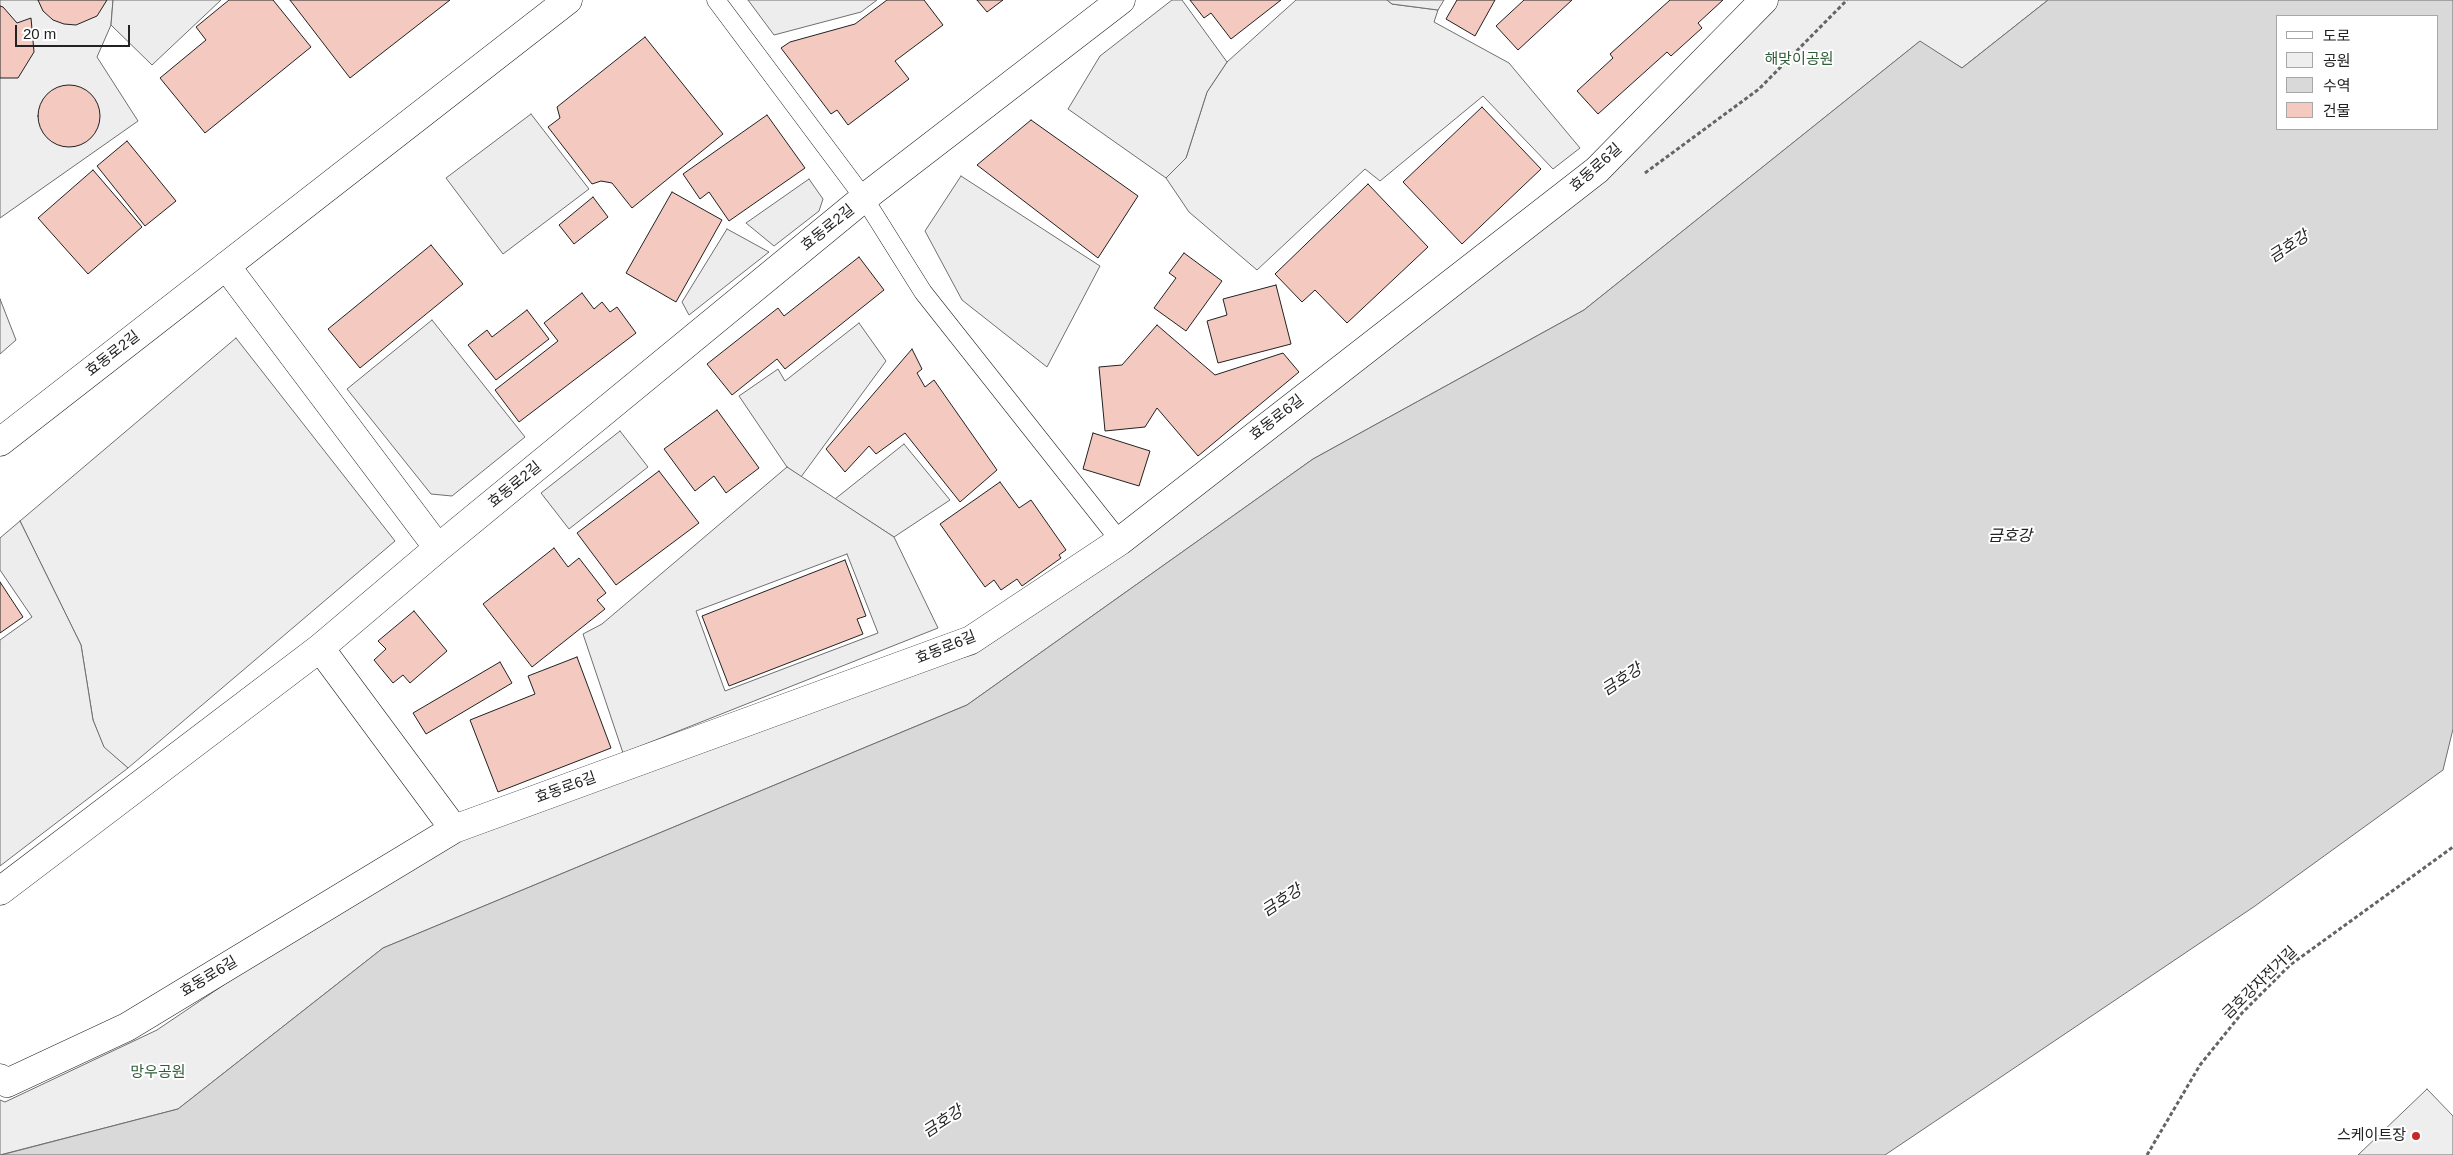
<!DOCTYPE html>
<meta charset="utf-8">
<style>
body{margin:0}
#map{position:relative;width:2453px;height:1155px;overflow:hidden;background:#fff;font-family:Arial,"Noto Sans KR",sans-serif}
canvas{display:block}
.legend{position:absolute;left:2276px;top:15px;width:162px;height:115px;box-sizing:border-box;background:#fff;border:1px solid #a7a7a7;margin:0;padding:6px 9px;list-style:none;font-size:15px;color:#222}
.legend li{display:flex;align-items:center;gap:10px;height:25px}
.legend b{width:25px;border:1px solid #a7a7a7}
.scale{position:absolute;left:15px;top:25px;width:115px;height:22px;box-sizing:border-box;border:2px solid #222;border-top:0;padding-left:6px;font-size:15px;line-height:18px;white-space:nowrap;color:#222;-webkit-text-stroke:4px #fff;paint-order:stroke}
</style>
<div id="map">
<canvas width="2453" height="1155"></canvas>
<ul class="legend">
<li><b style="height:6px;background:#fff"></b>도로</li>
<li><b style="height:14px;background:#eee"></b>공원</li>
<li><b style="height:14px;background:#d9d9d9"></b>수역</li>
<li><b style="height:14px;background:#f3c9c0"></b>건물</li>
</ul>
<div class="scale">20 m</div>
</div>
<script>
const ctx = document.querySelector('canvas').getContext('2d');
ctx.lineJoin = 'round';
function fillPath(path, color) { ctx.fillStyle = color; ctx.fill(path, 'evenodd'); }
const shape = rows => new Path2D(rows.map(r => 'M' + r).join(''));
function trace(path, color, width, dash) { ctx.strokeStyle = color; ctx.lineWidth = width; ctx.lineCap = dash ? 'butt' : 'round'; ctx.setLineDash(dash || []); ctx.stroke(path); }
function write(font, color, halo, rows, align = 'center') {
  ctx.font = font + ' Arial,"Noto Sans KR",sans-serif'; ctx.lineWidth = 4; ctx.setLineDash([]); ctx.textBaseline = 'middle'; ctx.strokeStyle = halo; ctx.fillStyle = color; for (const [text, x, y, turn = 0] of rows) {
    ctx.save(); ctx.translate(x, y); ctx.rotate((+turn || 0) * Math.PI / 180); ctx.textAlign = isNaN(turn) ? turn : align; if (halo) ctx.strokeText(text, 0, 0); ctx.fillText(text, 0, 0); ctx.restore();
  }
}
const green = shape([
 [0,0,113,0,111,25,97,57,138,121,0,218,0,0],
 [1296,0,1387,0,1392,4,1438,10,1434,22,1509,63,1580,148,1553,169,1483,96,1380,181,1365,169,1257,270,1189,212,1166,178,1186,158,1207,92,1227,62,1296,0],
 [1773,0,2048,0,1962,68,1919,42,1584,310,1313,459,967,705,383,948,178,1109,0,1155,0,1100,5,1102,157,1030,454,829,712,734,975,654,1131,547,1441,307,1773,0],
 [0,299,16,340,0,354,0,299],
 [859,323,886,361,801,477,787,467,739,396,778,369,785,381,859,323],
 [236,338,395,541,128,768,104,748,93,720,81,645,20,521,236,338],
 [904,444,950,500,894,537,835,499,904,444],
 [2427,1089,2453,1116,2453,1155,2358,1155,2427,1089]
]);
const parking = shape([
 [113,0,221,0,152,65,111,25,113,0],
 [748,0,877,0,861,12,774,35,748,0],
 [1172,0,1182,0,1227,62,1207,92,1186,158,1166,178,1068,109,1100,56,1172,0],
 [1387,0,1444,0,1438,10,1392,4,1387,0],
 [531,114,589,189,503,254,446,178,531,114],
 [961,176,1100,266,1047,367,962,300,925,231,961,176],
 [809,179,823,199,819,211,774,246,746,223,809,179],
 [727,229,769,252,689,315,682,302,727,229],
 [432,320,525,437,452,496,431,494,347,389,432,320],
 [620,431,648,467,569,529,541,493,620,431],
 [787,467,894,537,938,628,623,753,583,634,602,624,787,467],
 [847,554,878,633,725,691,696,611,847,554],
 [20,521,81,645,93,720,104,747,128,768,0,866,0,640,32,617,0,570,0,538,20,521]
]);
const water = shape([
 [2048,0,2453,0,2453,729,2443,770,2255,906,1885,1155,1,1155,178,1109,383,948,967,705,1313,459,1584,310,1920,41,1962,68,2048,0],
 [2277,16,2437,16,2437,129,2277,129,2277,16]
]);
const building = shape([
 [38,0,107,0,97,16,76,25,64,24,53,20,43,11,38,0],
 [229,0,273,0,311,47,205,133,160,78,206,40,196,27,229,0],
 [290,0,450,0,350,78,290,0],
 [887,0,924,0,943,25,895,61,909,79,848,125,837,110,831,114,781,48,790,42,855,24,887,0],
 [977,0,1003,0,987,12,977,0],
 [1190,0,1281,0,1231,39,1211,13,1204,18,1190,0],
 [1457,0,1495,0,1475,36,1446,19,1457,0],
 [1524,0,1572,0,1518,50,1496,26,1524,0],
 [1670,0,1723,0,1698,23,1702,28,1671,56,1667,52,1598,114,1577,91,1613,58,1610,54,1670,0],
 [0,6,3,7,17,23,31,18,34,52,18,78,0,78,0,6],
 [645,37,723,134,632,208,612,183,601,181,592,184,548,127,560,118,557,107,645,37],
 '38 116a31 31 0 1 1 62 0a31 31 0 1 1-62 0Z',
 [1482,107,1541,169,1462,244,1403,182,1482,107],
 [767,115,805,168,729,221,709,192,700,199,683,174,767,115],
 [1031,120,1138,196,1098,258,977,165,1031,120],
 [127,141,176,201,145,226,97,166,127,141],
 [93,170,142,227,88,274,38,218,93,170],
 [1368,184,1428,247,1347,323,1315,290,1302,302,1275,274,1368,184],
 [672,192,722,220,676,302,626,273,672,192],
 [593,197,608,217,574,244,559,225,593,197],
 [431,245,463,284,360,368,328,329,431,245],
 [1184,253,1222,281,1186,331,1154,308,1176,278,1169,273,1184,253],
 [859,257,884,290,785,369,777,359,732,395,707,364,778,308,784,316,859,257],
 [1276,285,1291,344,1218,363,1207,321,1227,315,1223,299,1276,285],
 [582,293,594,309,602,302,610,312,617,307,636,333,519,422,495,390,558,341,544,323,582,293],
 [527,310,549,339,496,380,468,345,487,330,492,337,527,310],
 [1157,325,1215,375,1283,353,1299,372,1198,456,1157,408,1145,427,1105,431,1099,367,1122,365,1157,325],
 [912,349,922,369,917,373,925,387,934,380,997,470,960,502,905,433,876,454,869,446,845,472,826,449,912,349],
 [717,410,759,468,726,493,714,476,695,491,664,449,717,410],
 [1093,433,1150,451,1139,486,1083,469,1093,433],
 [659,471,699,523,616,585,577,533,659,471],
 [1000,482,1019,508,1031,500,1066,550,1059,555,1061,558,1022,586,1017,579,1001,590,994,580,985,587,940,524,1000,482],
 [554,548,568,567,579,558,606,593,597,600,605,609,532,667,483,604,554,548],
 [845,560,866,616,857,619,863,634,729,686,702,616,845,560],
 [0,582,23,617,0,633,0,582],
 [414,611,447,651,410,683,403,675,393,683,374,660,386,649,378,641,414,611],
 [577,657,611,748,498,792,470,720,535,694,528,676,577,657],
 [500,662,512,683,426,734,413,713,500,662]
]);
const path = shape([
 [1645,173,1759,89,1847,0],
 [2147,1155,2200,1065,2242,1013,2290,965,2453,847]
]);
const lane = shape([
 [716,0,864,198,923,292,1120,541]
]);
const street = shape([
 [226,266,438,548],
 [320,648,454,829],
 [0,891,320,648,438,548,864,198,1121,0],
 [0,1078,7,1083,127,1027,454,829,971,640,1120,541,1597,170,1764,0]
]);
const secondary = shape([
 [0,442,568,0]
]);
const markers = [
 [2416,1136,5,"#c62828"]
];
const parkNames = [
 ["해맞이공원",1799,60],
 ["망우공원",158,1073]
];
const streetNames = [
 ["효동로6길",1596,168,-42],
 ["효동로2길",828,228,-39],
 ["효동로2길",113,354,-38],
 ["효동로6길",1277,418,-38],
 ["효동로2길",515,485,-39],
 ["효동로6길",946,648,-22],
 ["효동로6길",566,788,-20],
 ["효동로6길",209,977,-31],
 ["금호강자전거길",2260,983,-44]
];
const poiNames = [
 ["스케이트장",2406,1136]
];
const waterNames = [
 ["금호강",2289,247,-33],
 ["금호강",2010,537],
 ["금호강",1622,680,-33],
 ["금호강",1282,901,-33],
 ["금호강",943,1122,-33]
];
fillPath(green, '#eee');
trace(green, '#6f6f6f', 1);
fillPath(parking, '#ededed');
trace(parking, '#6f6f6f', 1);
fillPath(water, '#d9d9d9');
trace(water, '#6f6f6f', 1);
fillPath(building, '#f3c9c0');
trace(building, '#222', 1);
trace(lane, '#222', 19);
trace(street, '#222', 29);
trace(secondary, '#222', 29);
trace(path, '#646464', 3, [4, 2.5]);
trace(lane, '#fff', 18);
trace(street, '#fff', 28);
trace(secondary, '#fff', 28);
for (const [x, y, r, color] of markers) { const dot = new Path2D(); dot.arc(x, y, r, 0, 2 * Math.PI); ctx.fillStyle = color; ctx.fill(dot); trace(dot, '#fff', 2); }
write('15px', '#2f5e38', '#fff', parkNames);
write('15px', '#222', '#fff', streetNames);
write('15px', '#222', '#fff', poiNames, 'right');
write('italic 16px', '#222', '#fff', waterNames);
</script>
